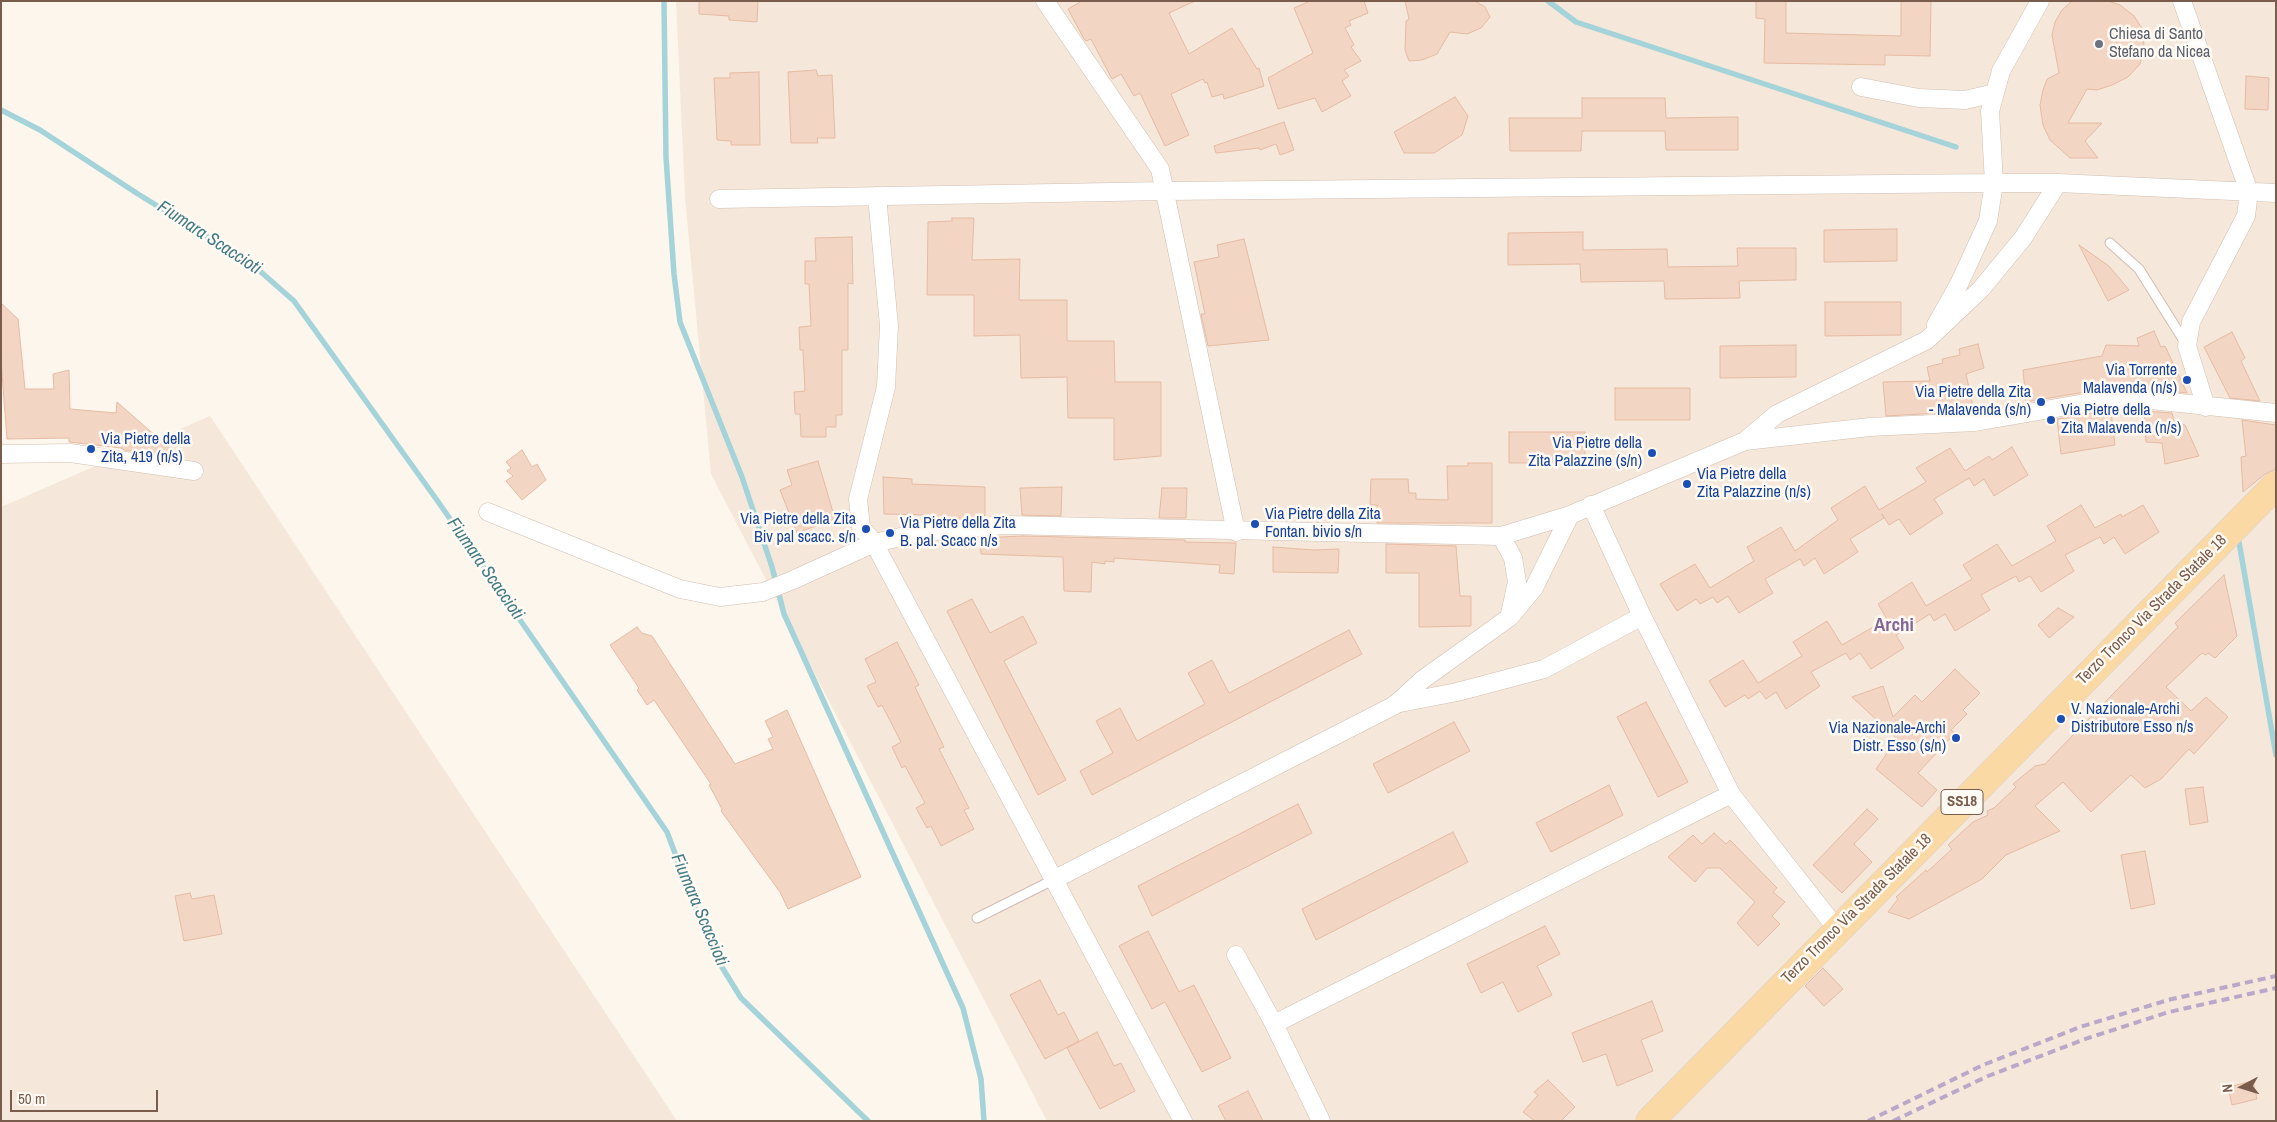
<!DOCTYPE html>
<style>
body{margin:0}
#map{position:relative;width:2277px;height:1122px;overflow:hidden;background:#fdf6ec;font-family:"Archivo Narrow",sans-serif}
canvas{display:block}
.frame{position:absolute;inset:0;border:2px solid #7a5c4d;pointer-events:none}
.north{position:absolute;left:2217px;top:1062px;width:50px;height:50px;-webkit-text-stroke:4px #fffaf3;paint-order:stroke;rotate:265deg;font-size:14px;font-weight:700;line-height:20px;text-align:center;color:#7a5c4d}
.north::after{content:'';display:block;margin:auto;width:18px;height:22px;background:#7a5c4d;clip-path:polygon(50% 0,100% 100%,50% 72%,0 100%)}
.scale{position:absolute;left:10px;top:1090px;width:148px;height:22px;box-sizing:border-box;border:2px solid #7a5c4d;border-top:0;padding-left:6px;font-size:15px;line-height:18px;white-space:nowrap;color:#7a5c4d;-webkit-text-stroke:4px #fffaf3;paint-order:stroke}
</style>
<div id="map">
<canvas width="2277" height="1122"></canvas>
<div class="frame"></div>
<div class="north">N</div>
<div class="scale">50 m</div>
</div>
<script>
const ctx = document.querySelector('canvas').getContext('2d');
ctx.lineJoin = 'round';
function fillPath(path, color) { ctx.fillStyle = color; ctx.fill(path, 'evenodd'); }
const shape = rows => new Path2D(rows.map(r => 'M' + r).join(''));
function trace(path, color, width, dash) { ctx.strokeStyle = color; ctx.lineWidth = width; ctx.lineCap = dash ? 'butt' : 'round'; ctx.setLineDash(dash || []); ctx.stroke(path); }
function write(font, color, halo, rows, align = 'center') {
  ctx.font = font + ' "Archivo Narrow",sans-serif'; ctx.lineWidth = 5; ctx.setLineDash([]); ctx.textBaseline = 'middle'; ctx.strokeStyle = halo; ctx.fillStyle = color; for (const [text, x, y, turn = 0] of rows) {
    ctx.save(); ctx.translate(x, y); ctx.rotate((+turn || 0) * Math.PI / 180); ctx.textAlign = isNaN(turn) ? turn : align; if (halo) ctx.strokeText(text, 0, 0); ctx.fillText(text, 0, 0); ctx.restore();
  }
}
const residential = shape([
 [676,1,2276,1,2276,1121,1047,1121,711,474,685,197],
 [210,416,677,1121,1,1121,1,507]
]);
const stream = shape([
 [664,1,666,157,674,274,680,322,742,477,772,567,784,614,963,1008,981,1079,984,1121],
 [1548,1,1576,22,1956,147],
 [1,110,40,130,138,194,253,265,294,301,439,503,667,832,712,951,741,998,868,1121],
 [2239,542,2276,755]
]);
const building = shape([
 [699,1,758,1,757,22,729,20,729,16,699,14,699,1],
 [1082,1,1195,1,1169,13,1189,54,1232,28,1257,69,1259,68,1264,86,1224,99,1223,94,1212,97,1207,82,1205,83,1203,79,1171,94,1189,135,1165,146,1140,93,1134,96,1121,74,1112,79,1091,39,1086,41,1084,39,1068,9,1082,1],
 [1310,1,1364,1,1368,13,1349,21,1351,25,1345,28,1354,45,1351,47,1361,61,1344,70,1349,76,1342,81,1351,96,1322,112,1315,98,1278,109,1268,78,1313,53,1294,8,1310,1],
 [1405,1,1475,1,1485,7,1490,17,1481,28,1467,34,1450,32,1437,54,1422,60,1409,61,1405,50,1406,21,1409,19,1405,1],
 [1756,1,1786,1,1786,33,1901,36,1901,1,1931,1,1930,56,1885,55,1885,65,1764,63,1765,19,1756,18,1756,1],
 [2072,1,2108,1,2120,5,2134,16,2143,30,2144,47,2140,64,2128,77,2112,85,2097,90,2087,89,2068,123,2102,123,2085,141,2098,158,2070,158,2050,140,2043,125,2040,105,2043,90,2047,79,2059,73,2052,35,2055,22,2062,10,2072,1],
 [816,70,818,76,832,75,835,138,817,138,818,143,791,143,788,72,816,70],
 [759,72,760,145,731,145,731,141,717,140,714,78,730,78,730,73,759,72],
 [2246,76,2269,78,2268,110,2245,109,2246,76],
 [1455,97,1468,116,1462,135,1434,153,1404,153,1394,132,1455,97],
 [1582,98,1665,98,1666,118,1738,117,1738,150,1666,150,1665,131,1582,131,1581,151,1510,151,1509,118,1582,118,1582,98],
 [1284,122,1294,150,1280,155,1276,144,1260,150,1259,148,1216,153,1214,146,1284,122],
 [952,218,974,218,972,260,1020,259,1019,300,1067,300,1067,341,1114,341,1115,382,1161,382,1161,456,1114,460,1114,418,1068,418,1067,377,1021,378,1020,335,974,336,974,295,927,295,928,222,952,221,952,218],
 [1897,229,1897,261,1824,262,1824,230,1897,229],
 [1583,232,1583,250,1667,249,1668,267,1738,266,1737,248,1796,248,1796,280,1739,281,1740,298,1665,299,1664,281,1581,282,1580,264,1508,265,1508,233,1583,232],
 [852,237,853,284,848,283,848,350,842,350,842,415,836,415,836,427,826,427,826,437,801,437,800,414,795,414,794,392,805,391,803,350,800,350,799,327,811,326,809,284,805,284,805,261,816,261,815,238,852,237],
 [1244,239,1269,340,1208,346,1201,314,1205,314,1194,262,1219,257,1217,245,1244,239],
 [2079,245,2109,266,2129,290,2108,301,2079,245],
 [1825,302,1901,302,1901,335,1825,336,1825,302],
 [1,303,18,319,25,389,54,389,53,374,69,370,70,409,116,413,117,402,182,459,124,450,121,448,69,442,69,438,7,439,1,360,1,303],
 [2154,331,2161,347,2165,346,2187,393,2151,389,2091,391,2026,402,2023,370,2102,356,2106,345,2139,346,2137,338,2154,331],
 [2232,332,2245,358,2241,361,2260,401,2230,398,2204,347,2232,332],
 [1978,344,1984,368,1966,374,1974,411,1886,416,1883,382,1930,381,1927,367,1943,363,1942,359,1960,355,1959,349,1978,344],
 [1796,345,1796,377,1720,378,1720,346,1796,345],
 [1615,388,1690,388,1690,420,1615,420,1615,388],
 [2144,411,2172,413,2174,421,2185,425,2199,456,2165,464,2162,443,2146,442,2144,411],
 [2111,412,2115,445,2061,454,2057,419,2092,413,2111,412],
 [2242,420,2276,425,2276,469,2265,474,2243,492,2241,457,2246,456,2242,420],
 [1509,432,1585,432,1585,463,1509,463,1509,432],
 [2012,447,2028,475,1994,496,1984,479,1974,486,1969,478,1934,499,1943,513,1910,535,1899,519,1889,525,1882,514,1884,518,1850,539,1858,552,1824,574,1815,558,1804,566,1800,559,1765,579,1773,593,1739,613,1728,596,1717,603,1713,597,1700,604,1696,599,1677,611,1660,584,1695,564,1710,588,1754,561,1747,547,1781,527,1795,551,1838,520,1831,508,1865,486,1879,510,1926,482,1916,468,1950,448,1965,471,1989,456,1992,460,2012,447],
 [522,450,532,467,537,464,546,480,522,500,506,481,513,476,507,471,511,468,506,462,522,450],
 [818,461,835,519,797,533,780,490,792,485,787,470,818,461],
 [1468,463,1492,463,1492,523,1377,523,1377,505,1370,505,1371,479,1408,479,1409,493,1416,493,1416,499,1448,500,1447,466,1468,466,1468,463],
 [883,477,912,479,912,484,985,487,985,516,926,521,926,515,884,514,883,477],
 [1062,487,1061,516,1022,515,1020,488,1062,487],
 [1162,488,1187,488,1186,518,1159,518,1162,488],
 [2081,505,2095,528,2121,514,2122,517,2143,505,2159,532,2125,554,2114,537,2104,544,2100,537,2065,555,2074,571,2041,592,2030,576,2019,582,2016,576,1981,595,1990,610,1955,631,1945,614,1934,621,1930,614,1896,635,1904,648,1871,669,1860,653,1850,660,1846,653,1811,672,1820,686,1786,709,1776,692,1766,699,1760,691,1748,699,1745,695,1725,707,1709,681,1743,660,1758,683,1802,656,1793,642,1827,621,1842,645,1887,619,1878,604,1912,582,1926,606,1972,579,1963,565,1997,544,2012,566,2056,541,2047,526,2081,505],
 [1023,536,1185,540,1185,542,1236,543,1234,574,1219,573,1220,565,1114,558,1114,562,1105,561,1105,564,1092,562,1091,592,1064,591,1063,557,981,554,980,538,1023,536],
 [1386,544,1456,546,1460,596,1471,596,1471,626,1419,627,1419,573,1386,573,1386,544],
 [1273,547,1314,550,1339,549,1338,573,1273,572,1273,547],
 [2224,575,2237,636,2215,658,2208,653,2206,655,2202,653,2166,687,2191,711,2206,697,2228,717,2194,754,2189,749,2161,779,2145,788,2131,775,2091,812,2063,782,2035,806,2060,831,2006,855,1982,879,1909,919,1888,912,1898,899,1896,897,1926,870,1927,872,1952,849,1948,845,1973,822,1988,815,1987,811,1994,808,2016,787,2013,784,2035,766,2045,764,2178,627,2175,623,2224,575],
 [972,599,990,633,1023,616,1037,643,1004,661,1066,780,1038,795,947,611,972,599],
 [2058,608,2074,617,2049,638,2038,625,2058,608],
 [637,627,642,633,652,636,735,764,773,749,768,739,773,737,765,721,787,710,861,877,788,909,780,892,721,811,722,809,709,785,711,784,654,700,647,705,637,690,639,688,610,645,637,627],
 [1349,630,1362,654,1092,795,1080,771,1113,753,1096,721,1120,708,1137,741,1205,704,1188,673,1212,660,1229,693,1349,630],
 [897,642,919,685,915,687,944,747,939,749,969,808,964,810,974,829,941,846,931,826,927,828,916,808,925,803,905,766,902,768,892,747,901,742,882,705,878,707,867,686,876,682,865,659,897,642],
 [1955,669,1980,693,1963,710,1967,714,1951,730,1955,733,1918,773,1937,790,1922,807,1876,769,1897,739,1852,697,1883,686,1893,717,1915,695,1922,702,1955,669],
 [1646,702,1688,782,1658,797,1617,717,1646,702],
 [1454,722,1470,751,1388,793,1373,764,1454,722],
 [1609,785,1623,815,1551,852,1536,823,1609,785],
 [2203,787,2208,822,2190,825,2185,789,2203,787],
 [1298,804,1312,833,1152,916,1138,886,1298,804],
 [1867,809,1878,819,1854,844,1872,862,1842,893,1813,865,1867,809],
 [1453,832,1468,862,1316,940,1302,909,1453,832],
 [1714,833,1726,844,1730,840,1777,888,1773,892,1785,902,1772,916,1780,924,1758,946,1737,923,1755,902,1720,868,1707,868,1695,882,1668,857,1693,835,1702,844,1714,833],
 [2145,851,2155,904,2131,909,2121,855,2145,851],
 [190,893,192,899,214,895,222,934,184,941,175,896,190,893],
 [1545,926,1560,954,1537,966,1552,995,1518,1012,1503,982,1481,993,1467,964,1545,926],
 [1148,931,1179,992,1194,985,1231,1058,1202,1072,1165,1002,1152,1009,1119,946,1148,931],
 [1823,968,1843,989,1824,1006,1805,986,1823,968],
 [1040,980,1058,1015,1064,1012,1079,1041,1045,1059,1010,995,1040,980],
 [1652,1001,1663,1031,1641,1040,1653,1071,1617,1086,1606,1054,1583,1062,1572,1033,1652,1001],
 [1097,1032,1114,1066,1121,1063,1135,1091,1100,1109,1067,1048,1097,1032],
 [1548,1080,1575,1107,1561,1121,1535,1121,1523,1112,1538,1095,1534,1092,1548,1080],
 [2253,1081,2257,1099,2232,1105,2228,1087,2253,1081],
 [1248,1091,1263,1121,1226,1121,1218,1106,1248,1091]
]);
const service = shape([
 [2110,243,2139,269,2186,344],
 [977,918,1053,880]
]);
const minor = shape([
 [1045,1,1160,169,1236,532],
 [2182,1,2249,192,2246,216,2191,322,2187,346,2206,407],
 [1861,87,1919,98,1965,100,1995,93],
 [877,196,889,326,886,387,858,499,861,527,874,543,923,532,1005,525,1501,536,1570,515,1745,441,1870,427,1975,422,2091,402,2151,400,2276,413],
 [719,199,1166,191,1994,183,2058,183,2276,193],
 [1936,325,1959,284,1988,221,1994,183,1990,111,2001,71,2040,1],
 [1745,441,1777,414,1927,340,1981,289,2023,238,2058,183],
 [1,454,70,453,194,471],
 [1591,505,1642,616,1731,794,1837,929],
 [488,512,680,589,720,597,763,592,793,580,874,543,1183,1121],
 [1501,536,1513,558,1517,582,1510,614],
 [1395,704,1457,692,1544,669,1642,616],
 [1053,880,1395,705,1422,680,1510,617,1534,588,1570,515],
 [1236,955,1274,1024,1321,1121],
 [1274,1024,1731,794]
]);
const primary = shape([
 [1650,1121,2276,485]
]);
const rail = shape([
 [1868,1121,1983,1065,2080,1027,2168,1000,2276,976],
 [1893,1121,1988,1076,2088,1038,2169,1012,2276,988]
]);
const markers = [
 [2099,44,5,"#6b7280"],
 [2187,380,5,"#1a4fb4"],
 [2041,402,5,"#1a4fb4"],
 [2051,420,5,"#1a4fb4"],
 [91,449,5,"#1a4fb4"],
 [1652,453,5,"#1a4fb4"],
 [1687,484,5,"#1a4fb4"],
 [1255,524,5,"#1a4fb4"],
 [866,529,5,"#1a4fb4"],
 [890,533,5,"#1a4fb4"],
 [2061,719,5,"#1a4fb4"],
 [1956,738,5,"#1a4fb4"]
];
const shields = [
 [1962,802,42]
];
const shieldNames = [
 ["SS18",1962,802]
];
const worshipNames = [
 ["Chiesa di Santo",2109,35],
 ["Stefano da Nicea",2109,53]
];
const transitNames = [
 ["Via Torrente",2177,371,"right"],
 ["Malavenda (n/s)",2177,389,"right"],
 ["Via Pietre della Zita",2031,393,"right"],
 ["- Malavenda (s/n)",2031,411,"right"],
 ["Via Pietre della",2061,411],
 ["Zita Malavenda (n/s)",2061,429],
 ["Via Pietre della",101,440],
 ["Zita, 419 (n/s)",101,458],
 ["Via Pietre della",1642,444,"right"],
 ["Zita Palazzine (s/n)",1642,462,"right"],
 ["Via Pietre della",1697,475],
 ["Zita Palazzine (n/s)",1697,493],
 ["Via Pietre della Zita",1265,515],
 ["Fontan. bivio s/n",1265,533],
 ["Via Pietre della Zita",856,520,"right"],
 ["Biv pal scacc. s/n",856,538,"right"],
 ["Via Pietre della Zita",900,524],
 ["B. pal. Scacc n/s",900,542],
 ["V. Nazionale-Archi",2071,710],
 ["Distributore Esso n/s",2071,728],
 ["Via Nazionale-Archi",1946,729,"right"],
 ["Distr. Esso (s/n)",1946,747,"right"]
];
const streetNames = [
 ["Terzo Tronco Via Strada Statale 18",2152,610,-45],
 ["Terzo Tronco Via Strada Statale 18",1857,909,-45]
];
const waterNames = [
 ["Fiumara Scaccioti",209,238,33],
 ["Fiumara Scaccioti",485,569,55],
 ["Fiumara Scaccioti",699,910,67]
];
const quarterNames = [
 ["Archi",1894,626]
];
fillPath(residential, '#f5e8da');
trace(stream, '#a5d3da', 5.5);
fillPath(building, '#f3d5c3');
trace(building, '#e6bba3', 1);
trace(service, '#d1beb0', 11);
trace(minor, '#d1beb0', 19);
trace(primary, '#dad1cd', 29);
trace(service, '#fff', 9);
trace(minor, '#fff', 18);
trace(primary, '#fbd9a5', 28);
trace(rail, '#b9a8c9', 4, [8, 5]);
for (const [x, y, r, color] of markers) { const dot = new Path2D(); dot.arc(x, y, r, 0, 2 * Math.PI); ctx.fillStyle = color; ctx.fill(dot); trace(dot, '#fffaf3', 2); }
for (const [x, y, w] of shields) { const box = new Path2D(); box.roundRect(x - w / 2, y - 12.5, w, 25, 4); ctx.fillStyle = '#fffaf3'; ctx.fill(box); trace(box, '#7a5c4d', 1); }
write('bold 15px', '#7a5c4d', null, shieldNames);
write('16px', '#5b616d', '#fffaf3', worshipNames, 'left');
write('16px', '#164399', '#fffaf3', transitNames, 'left');
write('16px', '#7a5c4d', '#fffaf3', streetNames);
write('italic 18px', '#437c86', '#fffaf3', waterNames);
write('bold 19px', '#846695', '#fffaf3', quarterNames);
</script>
